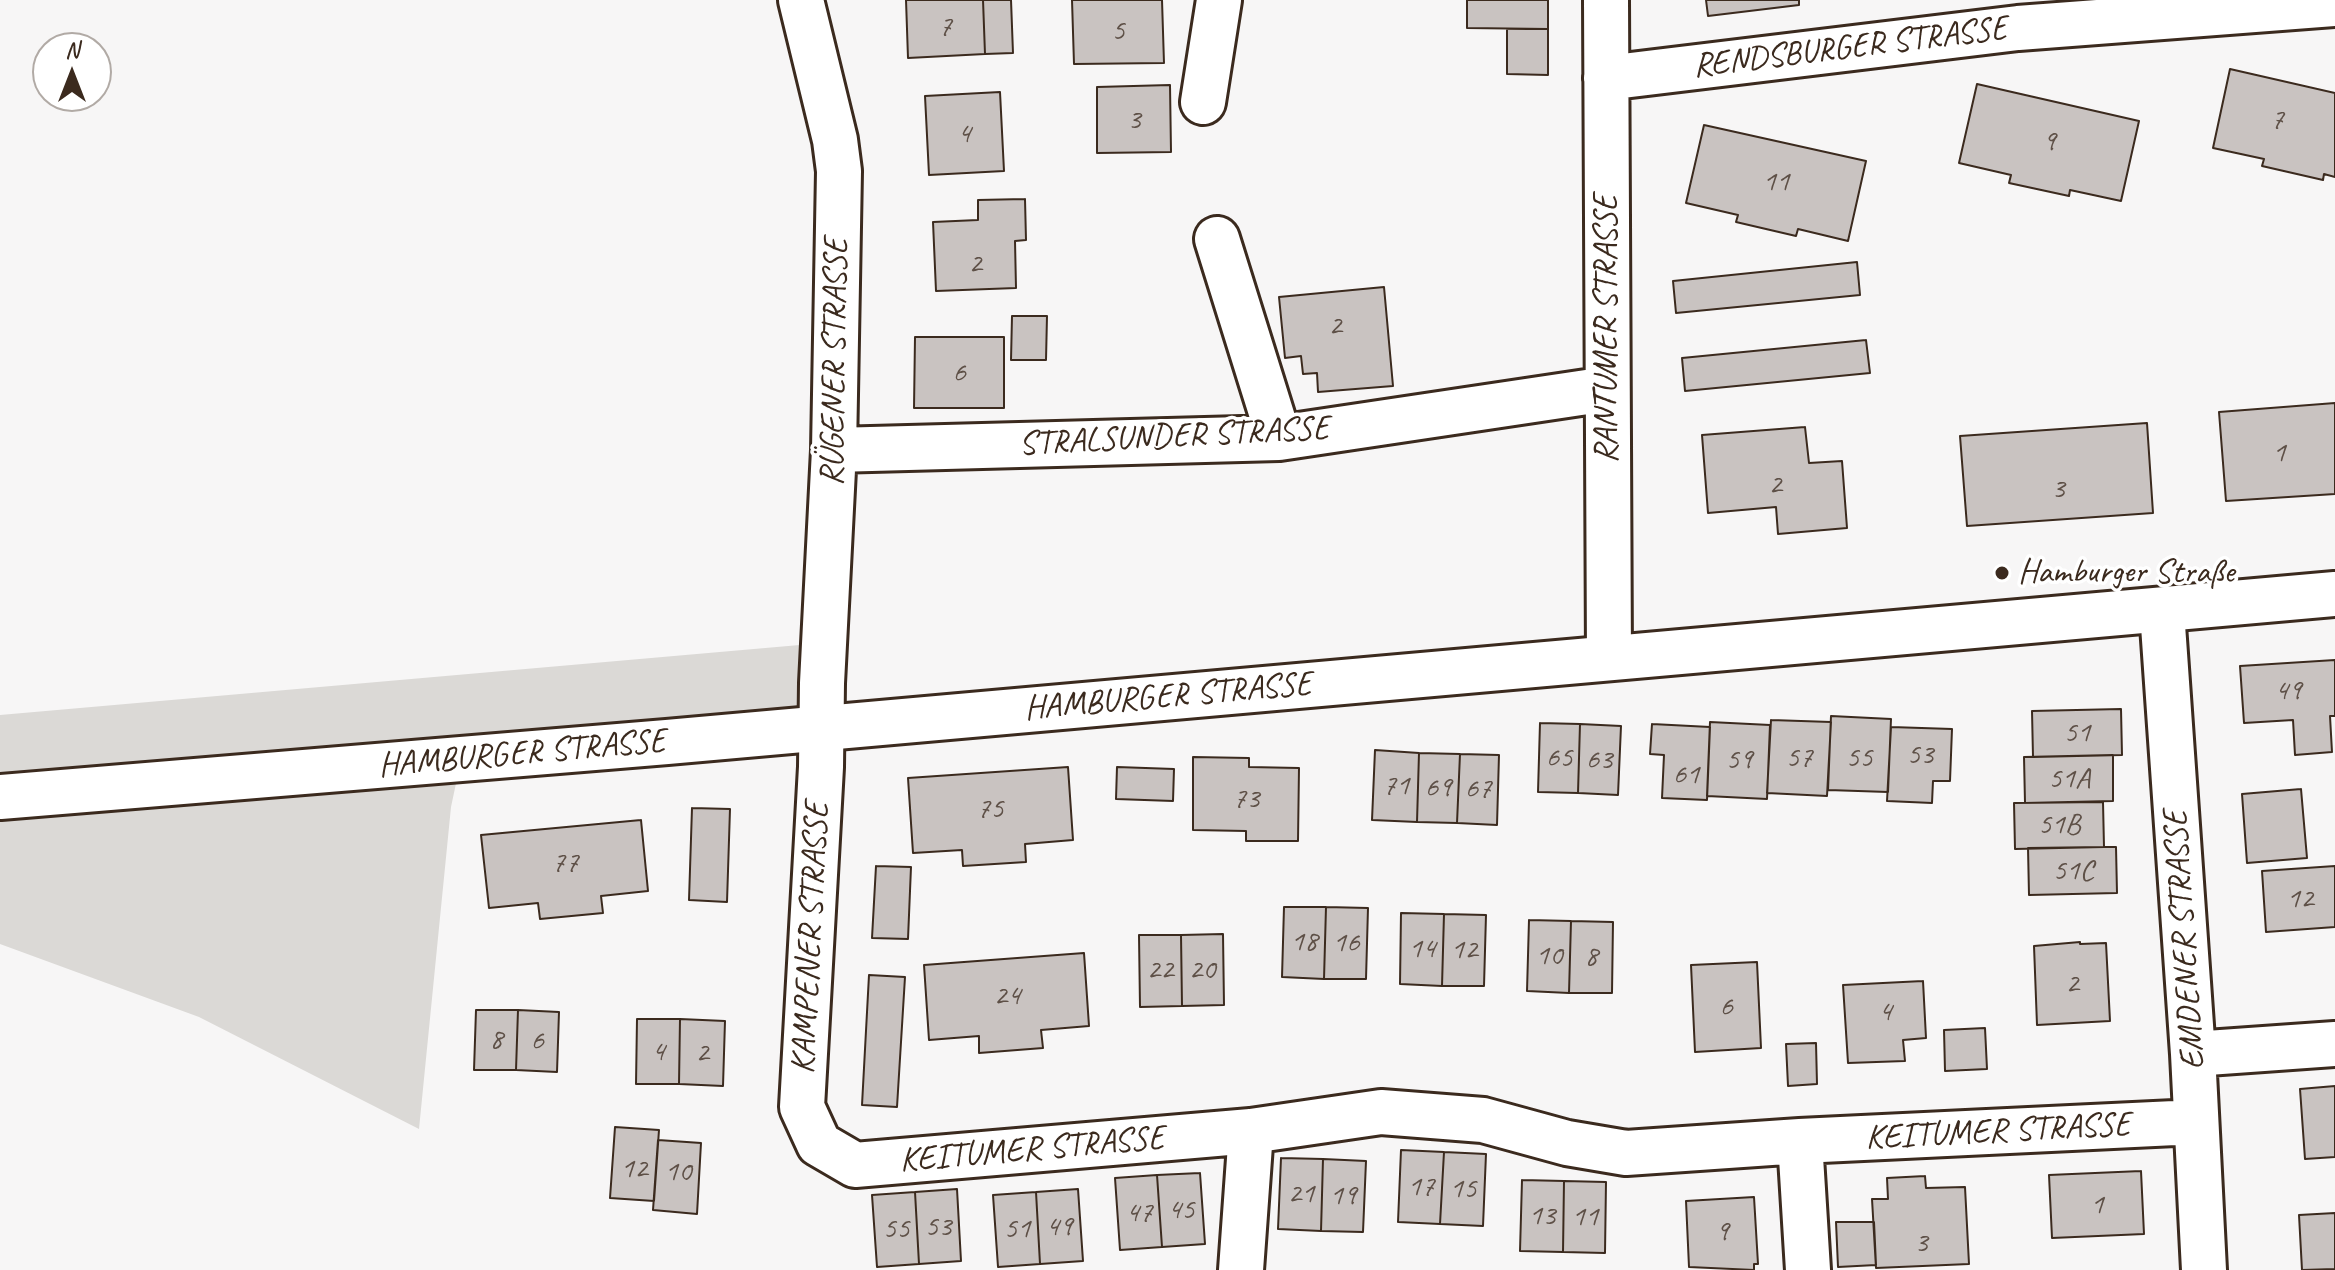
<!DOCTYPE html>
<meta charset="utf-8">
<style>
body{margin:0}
#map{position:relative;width:2335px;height:1270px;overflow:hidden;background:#f7f6f6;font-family:Caveat,sans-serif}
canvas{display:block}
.north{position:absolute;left:32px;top:32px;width:80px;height:80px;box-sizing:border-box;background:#fff;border:2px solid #b1aaa5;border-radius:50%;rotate:0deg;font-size:22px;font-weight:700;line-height:32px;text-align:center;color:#3b2a1e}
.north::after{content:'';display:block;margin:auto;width:28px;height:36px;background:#3b2a1e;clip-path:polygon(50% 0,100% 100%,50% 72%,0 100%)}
</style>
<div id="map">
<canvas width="2335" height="1270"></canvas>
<div class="north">N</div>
</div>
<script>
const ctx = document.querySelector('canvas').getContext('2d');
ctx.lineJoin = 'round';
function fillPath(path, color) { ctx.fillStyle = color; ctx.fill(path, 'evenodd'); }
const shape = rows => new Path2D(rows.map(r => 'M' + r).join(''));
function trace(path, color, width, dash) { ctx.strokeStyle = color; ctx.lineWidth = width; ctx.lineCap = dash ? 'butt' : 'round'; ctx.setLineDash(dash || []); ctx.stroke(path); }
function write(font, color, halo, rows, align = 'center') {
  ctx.font = font + ' Caveat,sans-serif'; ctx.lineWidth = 7; ctx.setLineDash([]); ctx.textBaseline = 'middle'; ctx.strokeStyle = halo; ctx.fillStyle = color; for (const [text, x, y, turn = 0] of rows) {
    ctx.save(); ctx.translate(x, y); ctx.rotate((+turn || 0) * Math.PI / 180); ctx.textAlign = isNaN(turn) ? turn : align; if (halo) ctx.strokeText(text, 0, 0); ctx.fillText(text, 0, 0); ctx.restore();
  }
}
const green = shape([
 [811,644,800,708,466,736,451,807,419,1129,199,1017,0,944,0,715]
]);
const building = shape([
 [906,0,983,0,985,54,908,58,906,0],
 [983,0,1011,0,1013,53,985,54,983,0],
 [1072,0,1162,0,1164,63,1074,64,1072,0],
 [1467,0,1548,0,1548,29,1467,28,1467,0],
 [1706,0,1799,0,1799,5,1708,16,1706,0],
 [1507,29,1548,29,1548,75,1507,74,1507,29],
 [2230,69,2335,93,2335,177,2324,174,2323,180,2262,166,2264,159,2213,148,2230,69],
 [1977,84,2139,121,2121,201,2070,190,2069,196,2009,183,2011,175,1959,163,1977,84],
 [1170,85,1171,152,1097,153,1097,87,1170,85],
 [1000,92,1004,171,929,175,925,96,1000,92],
 [1704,125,1866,161,1848,241,1798,229,1796,236,1736,222,1738,215,1686,203,1704,125],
 [1025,199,1026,240,1015,241,1016,288,936,291,933,222,978,220,978,200,1025,199],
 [1857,262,1860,295,1676,313,1673,281,1857,262],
 [1384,287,1393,386,1318,392,1317,373,1303,374,1301,356,1285,358,1279,297,1384,287],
 [1012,316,1047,316,1046,360,1011,360,1012,316],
 [915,337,1004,337,1004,408,914,408,915,337],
 [1866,340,1870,373,1685,391,1682,358,1866,340],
 [2335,403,2335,494,2226,501,2219,412,2335,403],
 [2147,423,2153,513,1967,526,1960,436,2147,423],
 [1805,427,1809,463,1842,461,1847,528,1778,534,1776,507,1708,513,1702,435,1805,427],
 [2335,660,2335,716,2330,716,2332,752,2295,755,2293,720,2244,723,2240,666,2335,660],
 [2121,709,2122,755,2033,757,2032,711,2121,709],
 [1831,716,1891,719,1888,792,1828,790,1831,716],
 [1771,720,1831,722,1827,796,1767,793,1771,720],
 [1710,722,1770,725,1767,799,1707,796,1710,722],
 [1540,723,1580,724,1578,793,1538,792,1540,723],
 [1580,724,1621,726,1618,795,1578,793,1580,724],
 [1652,724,1710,727,1707,800,1662,798,1664,755,1650,754,1652,724],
 [1891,727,1952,729,1950,781,1933,781,1932,803,1887,801,1891,727],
 [1375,750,1419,753,1417,822,1372,820,1375,750],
 [1419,753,1460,754,1457,823,1417,822,1419,753],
 [1460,754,1499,755,1497,825,1457,823,1460,754],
 [2113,755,2113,801,2025,803,2024,757,2113,755],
 [1193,757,1249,758,1249,767,1299,768,1298,841,1246,841,1246,831,1193,830,1193,757],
 [1068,767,1073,840,1025,844,1026,862,963,866,962,850,913,853,908,778,1068,767],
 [1117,767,1174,769,1173,801,1116,799,1117,767],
 [2301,789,2307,858,2247,863,2242,794,2301,789],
 [2103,802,2104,847,2015,849,2014,803,2103,802],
 [692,808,730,809,727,902,689,900,692,808],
 [641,820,648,891,601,896,603,913,540,919,538,903,489,908,481,835,641,820],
 [2104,847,2116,847,2117,893,2029,895,2028,848,2104,847],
 [876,866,911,867,908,939,872,938,876,866],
 [2335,866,2335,927,2266,932,2262,871,2335,866],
 [1284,907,1326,907,1324,979,1282,977,1284,907],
 [1326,907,1368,908,1366,979,1324,979,1326,907],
 [1401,913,1444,914,1442,986,1400,984,1401,913],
 [1444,914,1486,915,1484,986,1442,986,1444,914],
 [1529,920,1571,921,1569,993,1527,991,1529,920],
 [1571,921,1613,922,1612,993,1569,993,1571,921],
 [1223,934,1224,1005,1182,1006,1181,935,1223,934],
 [1139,935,1181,935,1182,1006,1140,1007,1139,935],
 [2080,942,2080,944,2106,943,2110,1021,2037,1025,2034,946,2080,942],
 [1084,953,1089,1026,1041,1030,1043,1048,979,1053,979,1036,929,1040,924,965,1084,953],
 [1757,962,1761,1048,1695,1052,1691,965,1757,962],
 [869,975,905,977,897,1107,862,1105,869,975],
 [1923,981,1926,1038,1903,1040,1905,1061,1848,1063,1843,985,1923,981],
 [476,1010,518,1010,516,1070,474,1070,476,1010],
 [518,1010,559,1012,557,1072,516,1070,518,1010],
 [637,1019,680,1019,679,1084,636,1084,637,1019],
 [680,1019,725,1021,723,1086,679,1084,680,1019],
 [1985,1028,1987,1069,1945,1071,1944,1030,1985,1028],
 [1816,1043,1817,1084,1788,1086,1786,1044,1816,1043],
 [2335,1086,2335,1157,2305,1159,2300,1089,2335,1086],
 [615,1127,659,1130,654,1201,610,1198,615,1127],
 [658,1140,701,1143,697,1214,653,1210,658,1140],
 [1401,1150,1444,1152,1440,1224,1398,1222,1401,1150],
 [1444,1152,1486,1154,1483,1226,1440,1224,1444,1152],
 [1281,1158,1323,1159,1321,1231,1278,1229,1281,1158],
 [1323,1159,1366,1161,1363,1232,1321,1231,1323,1159],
 [2141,1171,2144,1234,2052,1238,2049,1175,2141,1171],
 [1200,1173,1205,1244,1162,1247,1157,1175,1200,1173],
 [1157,1175,1162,1247,1120,1250,1115,1178,1157,1175],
 [1925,1176,1926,1188,1965,1187,1969,1264,1876,1268,1872,1199,1888,1199,1887,1178,1925,1176],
 [1522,1180,1564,1181,1563,1252,1520,1251,1522,1180],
 [1564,1181,1606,1182,1605,1253,1563,1252,1564,1181],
 [957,1189,961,1261,919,1264,915,1192,957,1189],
 [1078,1189,1083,1261,1040,1264,1036,1192,1078,1189],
 [915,1192,919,1264,877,1267,872,1195,915,1192],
 [1036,1192,1040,1264,998,1267,993,1195,1036,1192],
 [1754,1197,1758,1264,1754,1264,1754,1270,1689,1267,1686,1201,1754,1197],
 [2335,1213,2335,1269,2302,1270,2299,1215,2335,1213],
 [1836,1222,1874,1222,1876,1265,1838,1267,1836,1222]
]);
const street = shape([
 [801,0,835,140,839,171,834,450,822,683,821,767,802,1107,819,1144,855,1165,1251,1131,1381,1112,1483,1120,1567,1143,1626,1153,1800,1141,2196,1122],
 [1606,0,1609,658],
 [1606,78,2018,28,2335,4],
 [1203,102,1219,0],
 [1217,239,1279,438],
 [834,450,1279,438,1607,389],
 [2162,611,2193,1054,2204,1270],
 [2193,1054,2335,1044],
 [1800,1141,1808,1270],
 [1241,1270,1251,1131]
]);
const secondary = shape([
 [0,797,667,742,2335,594]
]);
const markers = [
 [2002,573,8,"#3b2a1e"]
];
const numberNames = [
 ["7",945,27],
 ["5",1118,31],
 ["3",1134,120],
 ["7",2277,120],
 ["4",964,134],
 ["9",2049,142],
 ["11",1776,182],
 ["2",975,264],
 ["2",1335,326],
 ["6",959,373],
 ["1",2279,453],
 ["2",1775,485],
 ["3",2058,489],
 ["49",2288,691],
 ["51",2077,733],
 ["53",1920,755],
 ["65",1559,758],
 ["57",1799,758],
 ["55",1859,758],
 ["63",1599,760],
 ["59",1739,760],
 ["61",1686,775],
 ["51A",2069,779],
 ["71",1396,786],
 ["69",1438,788],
 ["67",1478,789],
 ["73",1246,799],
 ["75",990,809],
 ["51B",2059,825],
 ["77",565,863],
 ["51C",2073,871],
 ["12",2300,899],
 ["18",1304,942],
 ["16",1346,943],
 ["14",1422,949],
 ["12",1464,950],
 ["10",1549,956],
 ["8",1591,957],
 ["22",1160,970],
 ["20",1202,970],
 ["2",2072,984],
 ["24",1007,996],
 ["6",1726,1007],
 ["4",1885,1012],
 ["8",496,1040],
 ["6",537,1041],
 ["4",658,1052],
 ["2",702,1053],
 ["12",634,1169],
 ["10",678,1172],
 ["17",1421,1187],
 ["15",1463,1189],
 ["21",1301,1194],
 ["19",1343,1196],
 ["1",2097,1205],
 ["45",1181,1210],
 ["47",1139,1213],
 ["13",1542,1216],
 ["11",1585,1217],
 ["53",938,1227],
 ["49",1059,1227],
 ["55",896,1229],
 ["51",1017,1229],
 ["9",1722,1232],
 ["3",1921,1243]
];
const streetNames = [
 ["RENDSBURGER STRASSE",1850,48,-7],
 ["RANTUMER STRASSE",1607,329,-90],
 ["RÜGENER STRASSE",835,362,-89],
 ["STRALSUNDER STRASSE",1174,437,-3],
 ["HAMBURGER STRASSE",1168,697,-5],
 ["HAMBURGER STRASSE",522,754,-5],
 ["KAMPENER STRASSE",811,938,-87],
 ["EMDENER STRASSE",2185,940,-94],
 ["KEITUMER STRASSE",1998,1132,-3],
 ["KEITUMER STRASSE",1032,1150,-5]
];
const poiNames = [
 ["Hamburger Straße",2018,573]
];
fillPath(green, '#dbd9d6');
fillPath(building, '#c9c3c1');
trace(building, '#3b2a1e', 2);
trace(street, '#3b2a1e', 50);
trace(secondary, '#3b2a1e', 50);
trace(street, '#fff', 44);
trace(secondary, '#fff', 44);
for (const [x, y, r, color] of markers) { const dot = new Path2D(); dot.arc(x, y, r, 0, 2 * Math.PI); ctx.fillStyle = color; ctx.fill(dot); trace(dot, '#fff', 3); }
write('30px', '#5e5047', null, numberNames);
write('34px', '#3b2a1e', '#fff', streetNames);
write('34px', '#3b2a1e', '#fff', poiNames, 'left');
</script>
